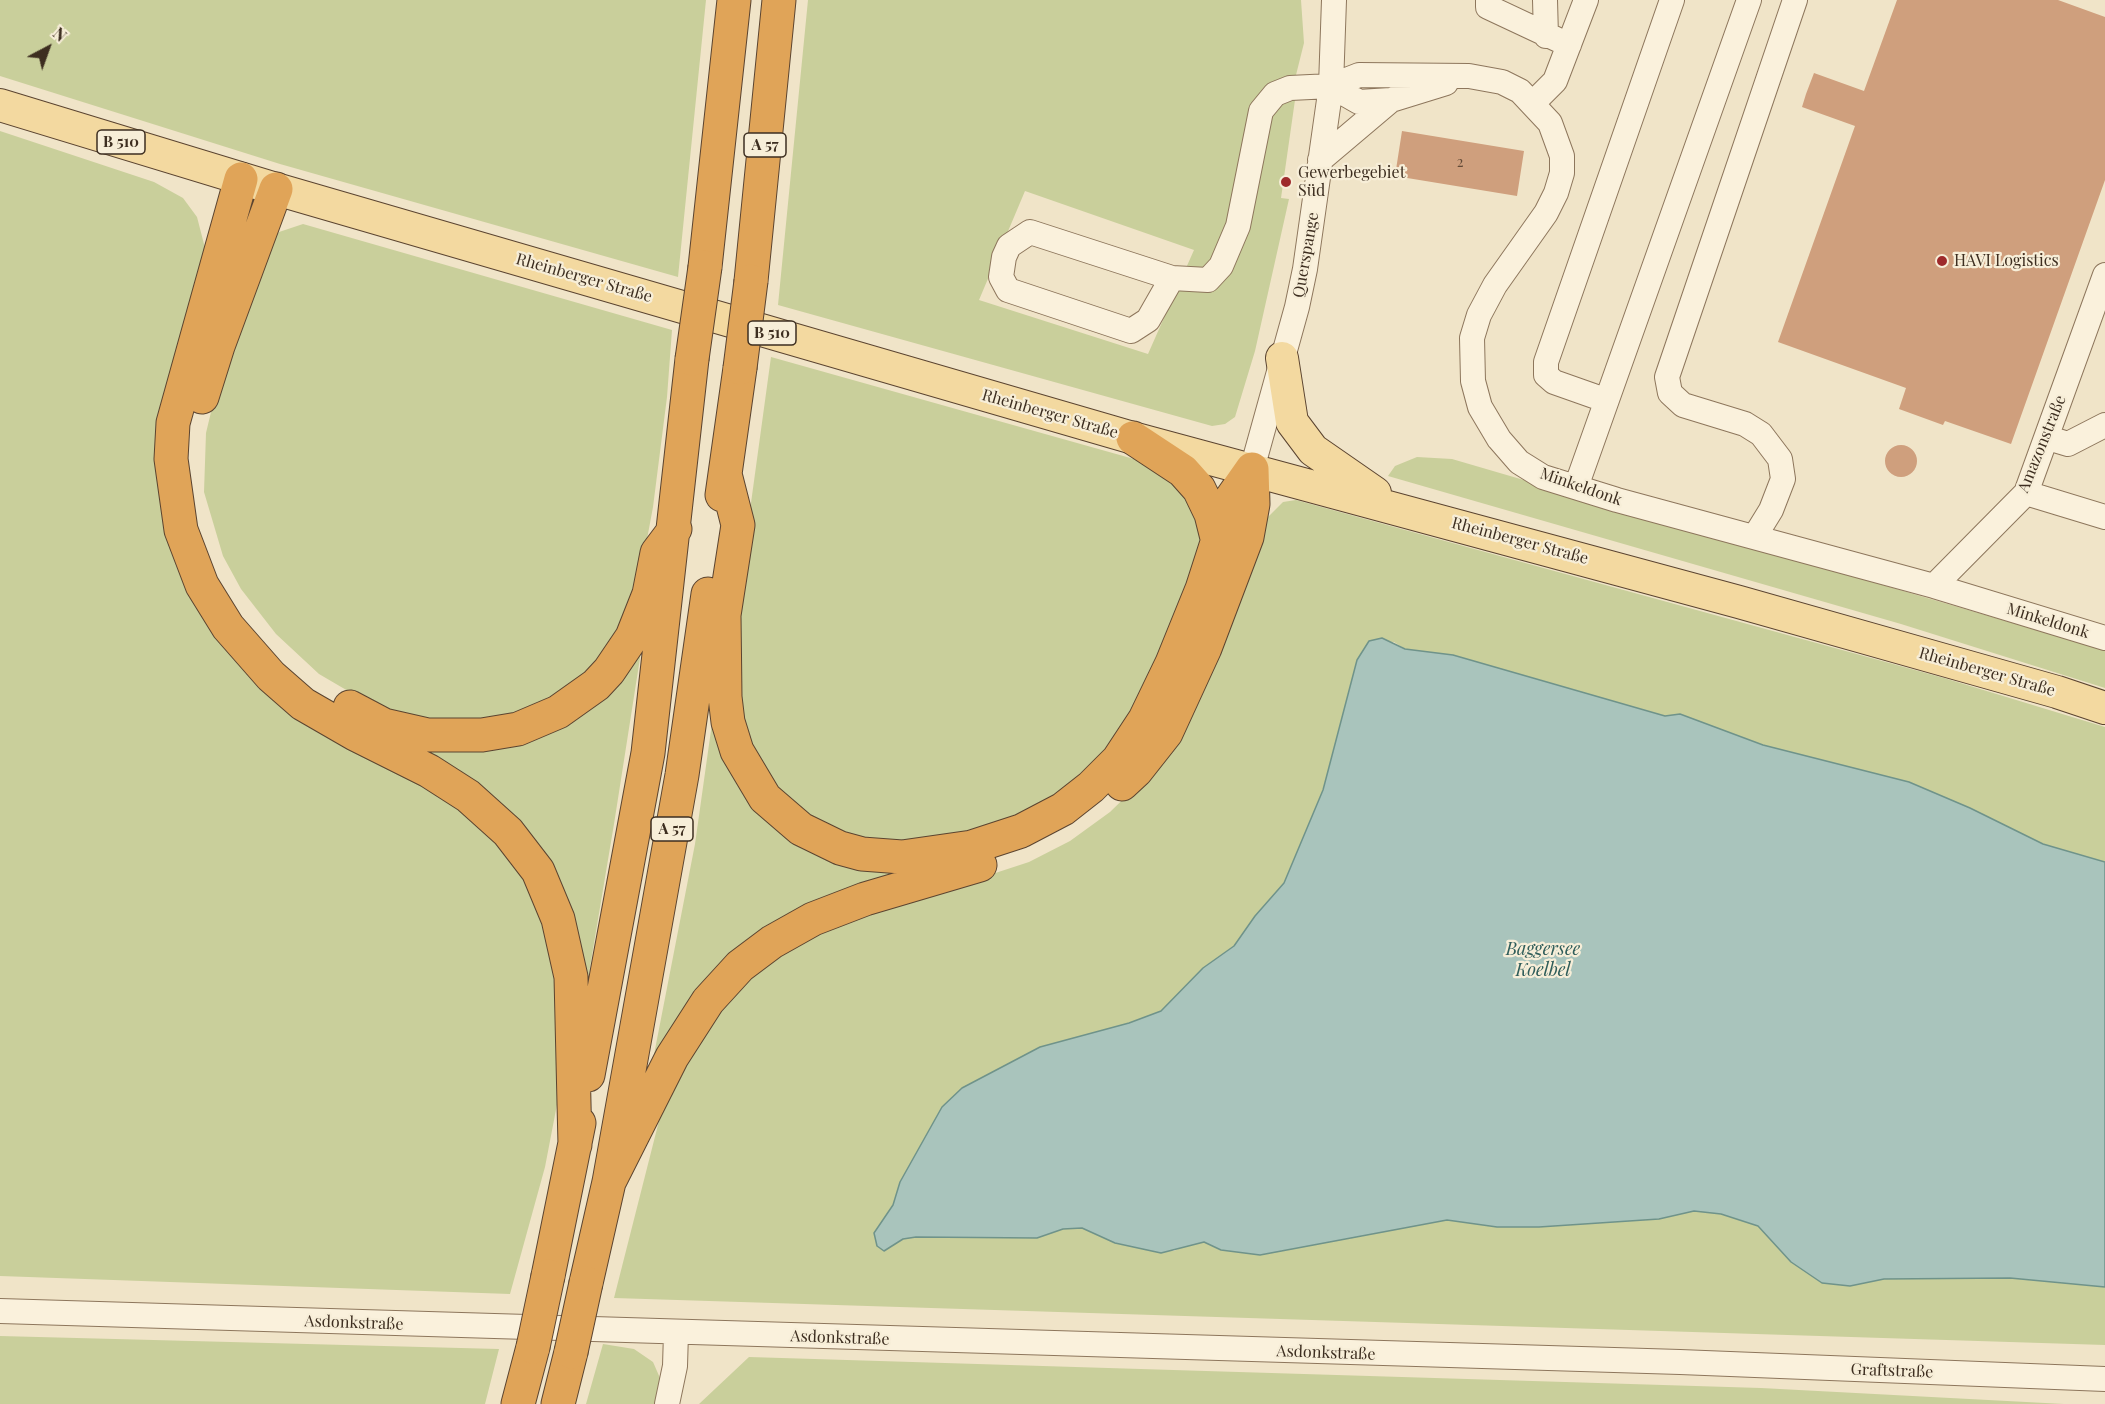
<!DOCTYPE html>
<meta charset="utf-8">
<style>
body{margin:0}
#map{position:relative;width:2105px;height:1404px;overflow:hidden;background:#f0e4c8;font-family:"Playfair Display",serif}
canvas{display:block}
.north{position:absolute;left:18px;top:18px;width:60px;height:60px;-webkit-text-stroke:4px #f7eed8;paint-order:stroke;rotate:41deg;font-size:16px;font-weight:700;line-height:24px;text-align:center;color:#3d2e20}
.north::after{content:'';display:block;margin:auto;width:21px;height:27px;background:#3d2e20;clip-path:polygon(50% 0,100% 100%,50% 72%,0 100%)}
</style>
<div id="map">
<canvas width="2105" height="1404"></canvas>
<div class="north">N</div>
</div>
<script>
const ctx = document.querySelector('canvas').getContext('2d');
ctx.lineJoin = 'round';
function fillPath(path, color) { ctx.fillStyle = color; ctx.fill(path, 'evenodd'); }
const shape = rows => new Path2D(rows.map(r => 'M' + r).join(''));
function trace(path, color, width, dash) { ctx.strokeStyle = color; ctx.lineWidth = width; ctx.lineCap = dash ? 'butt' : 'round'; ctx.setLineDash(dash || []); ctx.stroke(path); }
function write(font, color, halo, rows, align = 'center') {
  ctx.font = font + ' "Playfair Display",serif'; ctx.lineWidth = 4.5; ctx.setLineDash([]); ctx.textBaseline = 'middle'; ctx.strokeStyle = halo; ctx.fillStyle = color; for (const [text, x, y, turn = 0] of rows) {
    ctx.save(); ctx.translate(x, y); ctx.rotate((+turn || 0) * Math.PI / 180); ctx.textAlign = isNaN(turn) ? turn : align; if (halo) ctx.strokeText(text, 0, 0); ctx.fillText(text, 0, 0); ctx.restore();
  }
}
const green = shape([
 [0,0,706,0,678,277,280,164,0,76],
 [808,0,1301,0,1304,43,1290,99,1295,100,1281,198,1289,199,1255,351,1235,417,1225,424,1212,426,778,305],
 [1025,191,1194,250,1148,354,979,300],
 [0,131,154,182,183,198,197,217,205,248,171,378,201,607,436,789,504,847,532,892,556,950,559,1094,545,1167,510,1294,0,1276],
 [303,224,672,330,667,397,653,507,639,582,621,632,602,659,557,698,496,720,470,723,405,718,360,698,319,674,276,634,241,589,223,556,204,492,206,433,222,366,269,244,279,232],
 [771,357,1134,459,1186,488,1206,540,1145,697,1111,746,1050,800,998,826,922,843,866,841,837,831,807,815,780,793,747,738,741,714,737,605],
 [1417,457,1452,459,2105,650,2105,688,1901,624,1388,476,1395,466],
 [1296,500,1944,678,2105,727,2105,862,2043,844,1970,808,1763,745,1680,714,1665,716,1453,655,1405,649,1394,642,1369,641,1357,660,1323,790,1284,883,1255,916,1234,946,1203,968,1161,1011,962,1088,942,1107,900,1182,893,1205,874,1233,884,1251,903,1239,916,1237,1037,1238,1063,1229,1082,1228,1115,1243,1174,1251,1193,1242,1204,1242,1222,1250,1260,1255,1447,1220,1497,1227,1539,1227,1659,1219,1694,1211,1721,1214,1758,1226,1791,1262,1850,1286,1884,1279,2010,1278,2105,1287,2105,1345,614,1298,662,1109,688,1058,738,986,809,934,1029,862,1070,841,1110,812,1148,775,1267,518,1283,502],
 [643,639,614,824,588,979,585,979,573,927,398,736,479,743],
 [714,709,760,801,917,864,832,899,651,1070,695,844],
 [0,1336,499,1349,485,1404,0,1404],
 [603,1344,634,1349,653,1362,660,1378,662,1397,659,1404,586,1404],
 [749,1357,1761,1388,2064,1404,699,1404]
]);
const water = shape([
 [1382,638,1405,649,1453,655,1665,716,1680,714,1763,745,1909,782,1970,808,2043,844,2105,862,2105,1287,2010,1278,1884,1279,1850,1286,1822,1283,1791,1262,1758,1226,1721,1214,1694,1211,1659,1219,1539,1227,1497,1227,1447,1220,1260,1255,1221,1250,1204,1242,1161,1253,1115,1243,1082,1228,1063,1229,1037,1238,916,1237,903,1239,884,1251,877,1246,874,1233,893,1205,900,1182,942,1107,962,1088,1040,1047,1129,1023,1161,1011,1203,968,1234,946,1255,916,1284,883,1323,790,1357,660,1369,641,1382,638]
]);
const building = shape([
 [1897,0,2058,0,2105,17,2105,180,2011,444,1945,421,1943,425,1899,409,1906,388,1778,342,1855,126,1802,107,1806,94,1814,73,1864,91],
 [1402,131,1524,151,1517,196,1395,176],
 '1885 461a16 16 0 1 1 32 0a16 16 0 1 1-32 0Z'
]);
const minor = shape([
 [1488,0,1488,7,1569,45],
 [1545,0,1546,36],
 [1331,86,1359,102,1391,100,1446,83],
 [1533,103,1555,81,1586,0],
 [1320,160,1391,100],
 [1172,278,1148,320,1131,331,1008,290,1001,277,1004,257,1009,246,1030,232,1172,278,1208,280,1221,266,1238,226,1261,111,1275,94,1290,88,1331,86,1359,75,1469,76,1502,82,1520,91,1550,123,1562,156,1562,173,1556,193,1546,213,1495,285,1479,315,1472,338,1473,381,1480,407,1499,439,1519,462,1543,477,1617,500,1934,586,2105,638],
 [1605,400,1554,382,1546,375,1546,362,1672,0],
 [2048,438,2068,444,2105,425],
 [1252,469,1297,307,1305,269,1331,86,1334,0],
 [1576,487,1749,0],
 [2026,493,2105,517],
 [1755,536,1771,510,1783,479,1780,459,1761,434,1745,424,1683,405,1670,393,1667,377,1795,0],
 [1934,586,2026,493,2105,275],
 [0,1311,1680,1362,2105,1379],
 [667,1404,675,1366,676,1333]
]);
const major = shape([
 [0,105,276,189,1133,438,1739,602,2057,692,2105,708],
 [1282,358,1292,422,1313,450,1375,493]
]);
const highway = shape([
 [241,179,173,423,171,459,181,530,202,585,228,627,271,676,303,704,355,734,429,771,468,796,508,832,538,871,558,919,571,977,575,1145],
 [705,267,734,0],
 [751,281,779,0],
 [202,397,218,346,276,189],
 [1133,438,1183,471,1199,489,1211,514,1217,538],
 [725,474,738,525,724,615,725,697,728,722,737,751,765,798,801,829,840,848,862,854,902,857,972,847,1021,831,1063,809,1091,787,1118,760,1145,719,1172,663,1202,589,1231,499,1252,469],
 [722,495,740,368],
 [350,707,384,725,428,735,482,735,518,729,558,712,596,685,609,671,632,637,649,594,657,553,675,529],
 [1122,784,1136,771,1166,733,1205,648,1247,537,1253,504,1252,469],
 [588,1075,648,753,692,359],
 [609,1182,672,1057,708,1001,740,966,772,942,813,919,865,899,980,865],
 [548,1276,579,1123],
 [586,1283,609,1182,682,775,708,594],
 [518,1404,533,1347],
 [558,1404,571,1352]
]);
const highwayBridge = shape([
 [692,359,705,267],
 [740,368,751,281],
 [533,1347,548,1276],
 [571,1352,586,1283]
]);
const markers = [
 [1286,182,6,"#9e2a2b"],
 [1942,261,6,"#9e2a2b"]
];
const numberNames = [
 ["2",1460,163]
];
const shields = [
 [121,142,48],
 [765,145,42],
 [772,333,48],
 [672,829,42]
];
const shieldNames = [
 ["B 510",121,142],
 ["A 57",765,145],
 ["B 510",772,333],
 ["A 57",672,829]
];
const poiNames = [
 ["Gewerbegebiet",1298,173],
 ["Süd",1298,191],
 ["HAVI Logistics",1954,261]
];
const streetNames = [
 ["Querspange",1306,255,-80],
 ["Rheinberger Straße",584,278,16],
 ["Rheinberger Straße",1050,414,16],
 ["Amazonstraße",2042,444,-68],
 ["Minkeldonk",1581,487,19],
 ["Rheinberger Straße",1520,541,15],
 ["Minkeldonk",2048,621,17],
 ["Rheinberger Straße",1987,672,16],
 ["Asdonkstraße",354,1323,2],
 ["Asdonkstraße",840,1338,2],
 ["Asdonkstraße",1326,1353,2],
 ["Graftstraße",1892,1371,2]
];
const waterNames = [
 ["Baggersee",1543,949],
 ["Koelbel",1543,970]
];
fillPath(green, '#c9cf9b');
fillPath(water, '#a9c4bc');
trace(water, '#6f938a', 1.5);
fillPath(building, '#cf9f7d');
trace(minor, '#8d765c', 26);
trace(major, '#5b4430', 34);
trace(highway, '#5b4430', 35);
trace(minor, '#faf1dc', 24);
trace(major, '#f3d9a0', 32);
trace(highway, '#e0a458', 33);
trace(highwayBridge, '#5b4430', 35, []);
trace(highwayBridge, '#e0a458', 33);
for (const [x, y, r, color] of markers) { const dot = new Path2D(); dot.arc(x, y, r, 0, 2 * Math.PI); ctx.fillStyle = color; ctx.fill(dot); trace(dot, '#f7eed8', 2); }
write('14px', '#624a37', null, numberNames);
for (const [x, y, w] of shields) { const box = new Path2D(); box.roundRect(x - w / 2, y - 12, w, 24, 4.5); ctx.fillStyle = '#f7eed8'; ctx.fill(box); trace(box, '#3d2e20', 1.5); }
write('bold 15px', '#3d2e20', null, shieldNames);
write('16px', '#3d2e20', '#f7eed8', poiNames, 'left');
write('16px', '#3d2e20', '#f7eed8', streetNames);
write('italic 18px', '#2f5d5a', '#f7eed8', waterNames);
</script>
